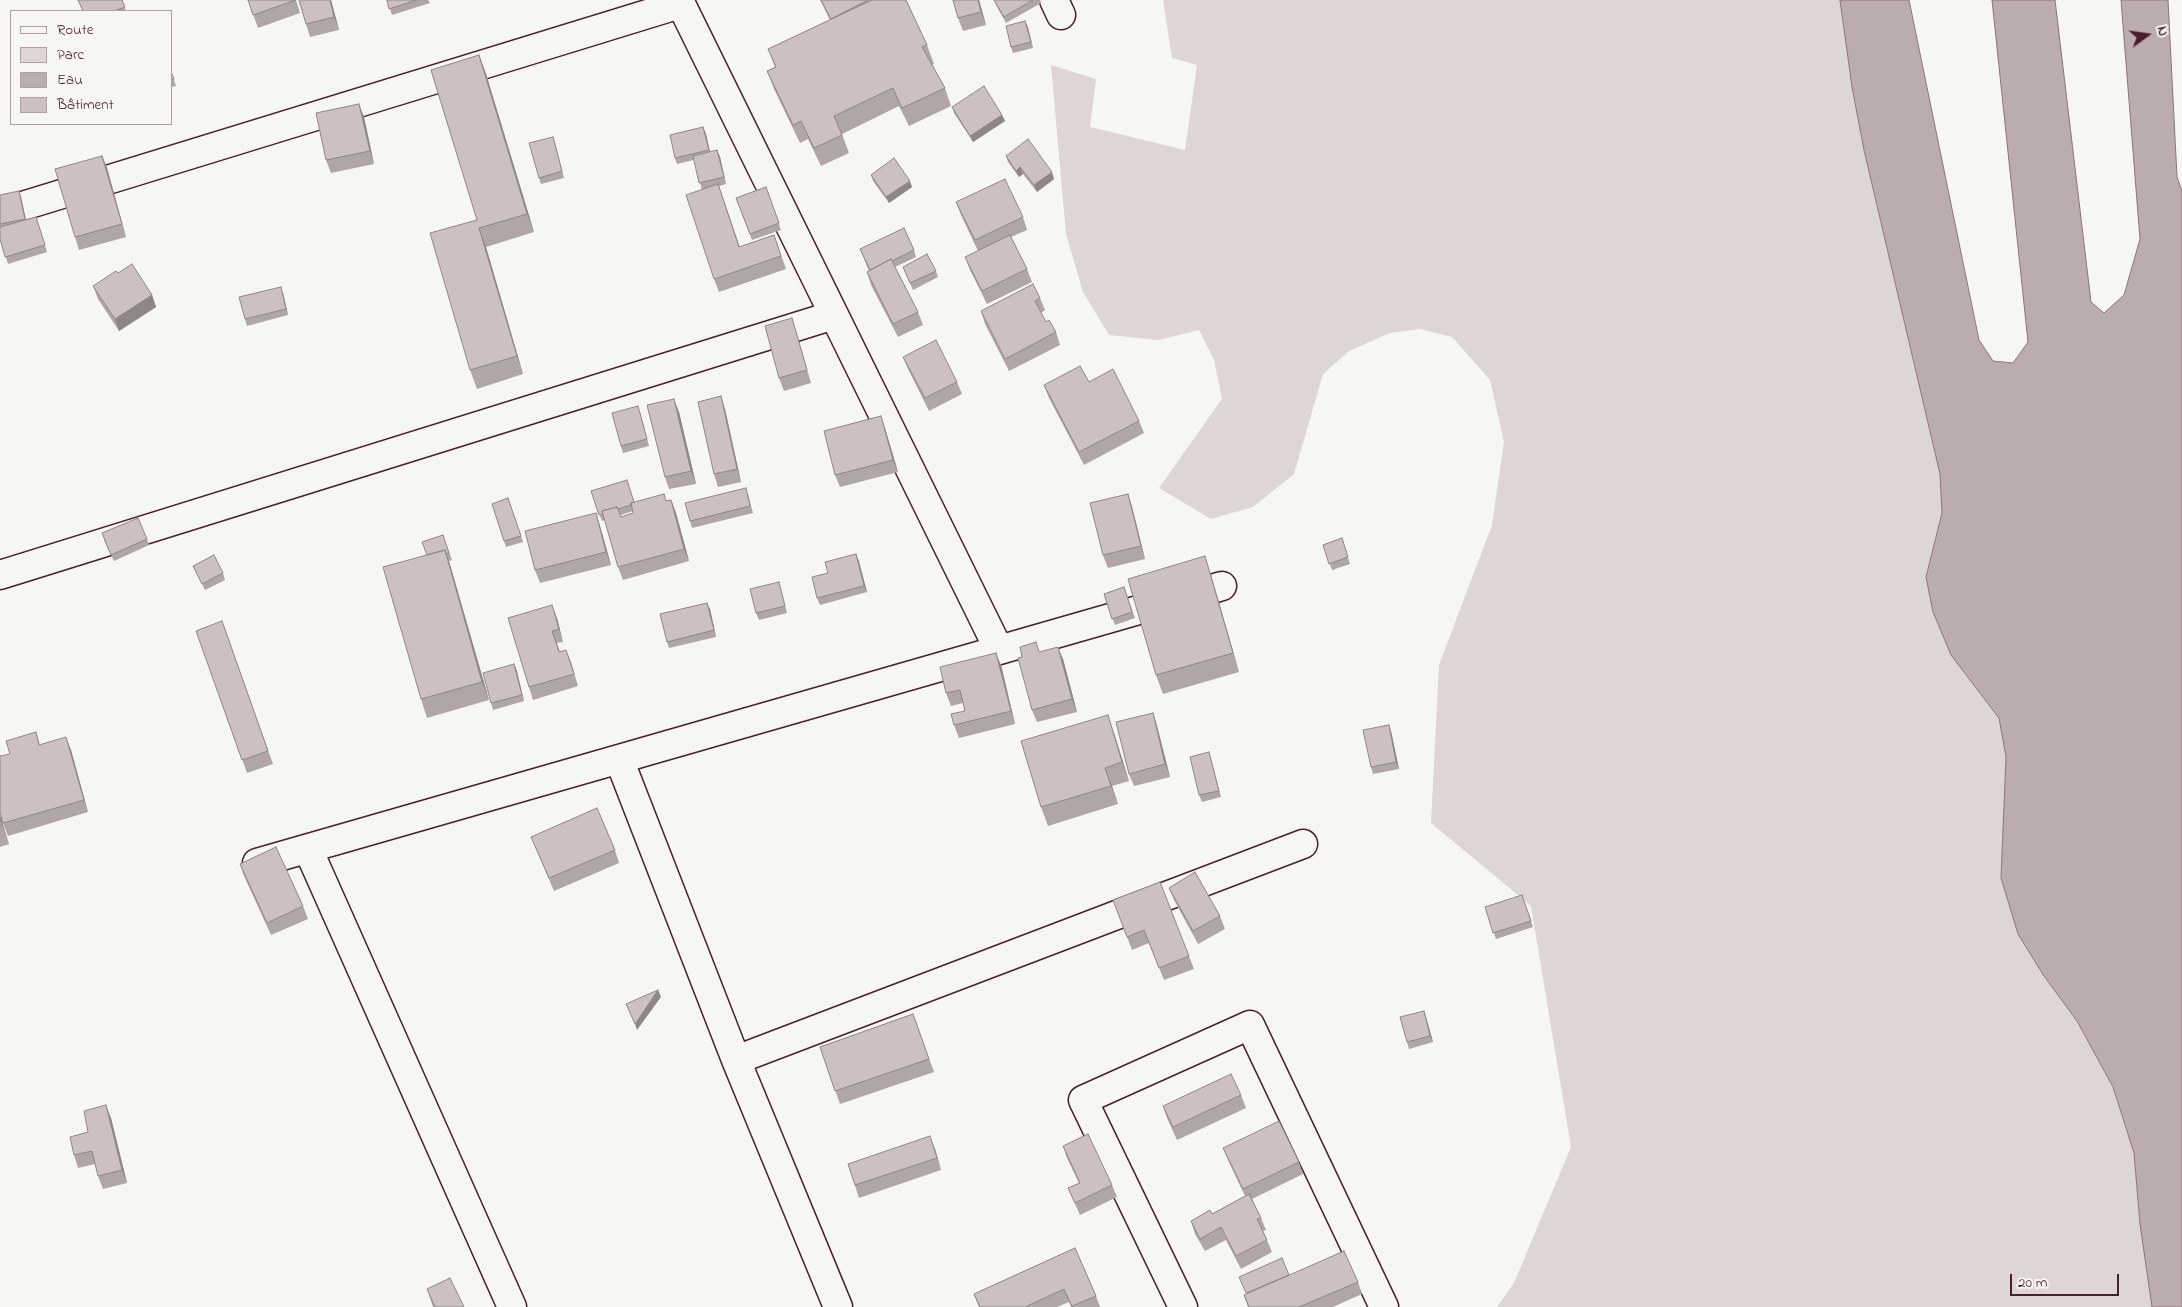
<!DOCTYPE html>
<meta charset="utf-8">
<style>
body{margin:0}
#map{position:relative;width:2182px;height:1307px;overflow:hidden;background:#f6f6f2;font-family:"Indie Flower",sans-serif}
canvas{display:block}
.legend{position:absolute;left:10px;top:10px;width:162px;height:115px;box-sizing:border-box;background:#f6f6f2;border:1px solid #b1a0a2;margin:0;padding:6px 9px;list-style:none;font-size:15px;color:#4a1f2b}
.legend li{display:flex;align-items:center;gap:10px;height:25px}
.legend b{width:25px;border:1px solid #b1a0a2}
.north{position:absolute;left:2122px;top:10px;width:50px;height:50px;-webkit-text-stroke:4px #f6f6f2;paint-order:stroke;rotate:76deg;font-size:14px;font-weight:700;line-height:20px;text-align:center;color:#4a1f2b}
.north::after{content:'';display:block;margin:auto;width:18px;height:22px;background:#4a1f2b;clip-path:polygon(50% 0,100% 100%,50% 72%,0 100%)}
.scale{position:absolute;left:2010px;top:1274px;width:109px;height:22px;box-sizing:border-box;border:2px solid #4a1f2b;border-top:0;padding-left:6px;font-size:15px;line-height:18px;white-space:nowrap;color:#4a1f2b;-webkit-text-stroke:4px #f6f6f2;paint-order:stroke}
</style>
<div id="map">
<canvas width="2182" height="1307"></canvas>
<ul class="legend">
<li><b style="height:6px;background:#f6f6f2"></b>Route</li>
<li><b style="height:14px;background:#ddd6d5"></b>Parc</li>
<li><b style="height:14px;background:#bbadae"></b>Eau</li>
<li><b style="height:14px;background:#ccc1c0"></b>Bâtiment</li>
</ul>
<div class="north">N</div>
<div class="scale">20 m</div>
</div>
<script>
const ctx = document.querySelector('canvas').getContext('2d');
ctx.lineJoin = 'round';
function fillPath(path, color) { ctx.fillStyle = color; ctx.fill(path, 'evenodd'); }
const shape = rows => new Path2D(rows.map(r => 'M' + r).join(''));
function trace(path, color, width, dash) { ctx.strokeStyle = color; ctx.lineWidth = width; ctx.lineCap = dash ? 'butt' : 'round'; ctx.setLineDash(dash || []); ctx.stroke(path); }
const green = shape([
 [1163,0,1840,0,1852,87,1864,150,1940,474,1942,513,1926,577,1933,612,1951,655,1999,717,2006,757,2001,878,2018,934,2044,976,2077,1021,2113,1087,2134,1153,2140,1224,2152,1307,1497,1307,1514,1283,1571,1147,1531,906,1431,823,1439,665,1492,525,1504,442,1490,380,1452,337,1420,329,1390,333,1349,351,1323,374,1294,474,1253,507,1211,519,1159,488,1222,399,1214,360,1199,330,1158,340,1109,335,1083,292,1066,234,1051,65,1096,79,1090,127,1185,150,1197,65,1172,58]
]);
const water = shape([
 [1840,0,1909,0,1979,340,1993,361,2013,363,2028,342,1992,0,2055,0,2091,302,2104,313,2124,295,2140,239,2121,0,2168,0,2177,177,2182,191,2182,1307,2152,1307,2140,1224,2134,1153,2113,1087,2077,1021,2044,976,2018,934,2001,878,2006,757,1999,718,1951,655,1933,612,1926,577,1942,513,1940,474,1864,150,1852,87,1840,0]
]);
const minor = shape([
 [679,0,999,650],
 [1054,0,1061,15],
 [0,213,680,4],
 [0,575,834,315],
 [619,759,736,1060,838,1307],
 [308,849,512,1307],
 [257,863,1222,586],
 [736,1060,1303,844],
 [1183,1307,1083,1100,1250,1025,1384,1307]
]);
const wall = shape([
 [122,0,126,11,82,11],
 [248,0,296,0,300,13,258,28],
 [299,0,331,0,339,30,310,37,306,24],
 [387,0,428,0,430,3,392,15],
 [820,0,906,0,927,45,934,64,932,65,945,88,951,106,909,126,899,106,842,134,849,153,821,166,808,139,800,143,774,89,767,71,775,67,768,49,830,20],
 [953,0,979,0,986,25,963,31,958,18],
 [994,0,1040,0,1041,3,1006,23,996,5],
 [1025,21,1033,48,1013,53,1011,47],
 [479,55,486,74,534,232,486,247,523,374,477,389,470,370,477,220],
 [171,72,176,86,171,87],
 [952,107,1002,115,1005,121,973,142,954,113],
 [364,117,374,164,331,173,326,160],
 [703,127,706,134,710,152,717,150,720,157,726,184,719,186,740,247,774,235,786,269,719,292,714,279,702,190,694,160,677,164,675,158],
 [555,143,564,178,541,184,539,178],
 [102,156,107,168,126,237,79,250,75,237],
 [1006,156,1054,179,1037,192,1023,174,1019,177,1008,162],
 [871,175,912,187,889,203,873,181],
 [766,187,781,230,752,240,736,198],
 [19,191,21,197,26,220,36,217,47,252,8,264,0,239,0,195],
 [956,202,1023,217,1027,230,1011,237,1027,269,1032,282,987,304,970,270,965,257,978,251,961,215],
 [860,249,914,250,916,257,895,267,918,312,923,325,898,337,871,285,867,272,869,271],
 [903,267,936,271,938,277,913,290],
 [118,273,152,295,156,307,119,331,98,299,93,286],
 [283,293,288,315,247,326,245,319],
 [1040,298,1045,310,1041,313,1046,322,1056,332,1060,345,1009,371,985,324,981,311],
 [792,318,796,331,811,383,784,391,779,378],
 [903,357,957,382,962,394,929,411,908,369],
 [1089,382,1139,421,1144,433,1084,465,1049,398,1044,385],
 [725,409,741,482,718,487,714,474],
 [640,412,649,446,623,453,621,446],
 [679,412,696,484,669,489,665,477],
 [885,428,898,472,840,487,835,475],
 [629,486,634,502,667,501,671,500,676,513,689,561,623,580,618,567,605,520,602,521,591,491],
 [633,511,633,513,621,517,621,515],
 [748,494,753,513,692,528,690,521],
 [1128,494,1132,507,1145,559,1108,568,1103,555],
 [508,498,523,542,506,547,492,504],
 [596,513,600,526,611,565,540,583,535,570],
 [443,535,452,560,449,561,489,700,427,718,421,699,427,555],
 [1342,538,1350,564,1332,570,1323,545],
 [147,539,149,545,114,561,104,540],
 [856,554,867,592,820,605,817,598,828,573],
 [193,566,223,573,225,580,205,590],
 [1211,575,1239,672,1163,694,1156,675],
 [779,582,787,613,759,620,756,613],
 [1124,587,1135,618,1115,625,1104,594],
 [710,609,716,637,669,648,667,642],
 [557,618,563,642,557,643,560,652,566,650,578,686,533,700,529,687],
 [222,621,273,764,247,773,196,631],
 [1040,652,1063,659,1077,712,1037,722,1032,710,1022,657],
 [514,664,524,701,493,710,491,703],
 [1001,665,1015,724,959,738,954,725,965,711,963,703,951,706,946,693],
 [1153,713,1157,726,1170,777,1134,786,1129,774],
 [1391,731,1399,769,1373,774,1371,767],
 [36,732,40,745,71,750,88,812,8,836,3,823,10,754],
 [1114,733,1129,781,1112,786,1118,804,1048,826,1041,807],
 [1211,759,1221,797,1202,802,1199,795],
 [0,815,9,844,0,847],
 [531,837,615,850,619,863,554,891],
 [240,864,303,906,308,919,271,935,244,876],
 [1169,888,1220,916,1225,929,1198,944,1174,900],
 [1522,895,1533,927,1496,939,1485,907],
 [1113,900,1189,956,1194,969,1164,980,1149,943,1132,950],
 [1424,1011,1433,1042,1409,1049,1407,1042],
 [913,1014,934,1072,840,1104,820,1047],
 [1241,1095,1246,1108,1177,1140,1167,1118,1163,1106],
 [111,1118,127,1183,103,1189,98,1176,95,1164,78,1168,74,1155,88,1132],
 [1063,1146,1112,1185,1117,1197,1080,1215,1068,1188,1079,1183,1067,1158],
 [1223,1148,1299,1162,1303,1174,1252,1199,1261,1218,1266,1230,1263,1231,1272,1252,1241,1269,1226,1240,1205,1251,1195,1234,1191,1221,1212,1214,1245,1196,1228,1160],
 [935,1149,941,1170,859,1198,848,1164],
 [1075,1248,1096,1296,1100,1307,1071,1307,1069,1302,1057,1307,979,1307,974,1294],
 [1289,1275,1358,1282,1362,1294,1333,1307,1248,1307,1244,1295],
 [427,1289,464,1307,433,1307]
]);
const shadedWall = shape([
 [330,0,331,0,339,30,334,17],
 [978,0,979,0,986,25,981,12],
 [1025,21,1028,27,1033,48,1031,42],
 [479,55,486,74,534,232,527,214],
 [359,104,364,117,374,164,370,151],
 [1002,115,1005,121,973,142,970,136],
 [703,127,706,134,711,157,709,150],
 [717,150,720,157,726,184,724,177],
 [102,156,107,168,126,237,122,224],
 [1020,167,1023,174,1019,177,1016,171],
 [1052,172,1054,179,1037,192,1034,185],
 [910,181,912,187,889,203,886,197],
 [19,191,21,197,27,225,25,219],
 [479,228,486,247,523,374,517,356],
 [281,287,283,293,288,315,286,309],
 [152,295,156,307,119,331,115,319],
 [721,396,725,409,741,482,737,469],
 [674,399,679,412,696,484,691,471],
 [881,416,885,428,898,472,893,460],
 [1128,494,1132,507,1145,559,1141,546],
 [671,500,676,513,689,561,684,549],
 [596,513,600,526,611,565,606,552],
 [445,550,451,568,489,700,482,682],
 [856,554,859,561,867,592,864,586],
 [1205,556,1211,575,1239,672,1233,653],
 [707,603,710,609,716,637,714,630],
 [552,605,557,618,563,642,559,629],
 [1058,647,1063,659,1077,712,1072,699],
 [566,650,571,662,578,686],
 [996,653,1001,665,1015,724,1011,711],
 [514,664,517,671,524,701,522,695],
 [1153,713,1157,726,1170,777,1165,764],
 [1108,715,1114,733,1129,781,1122,762],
 [1389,725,1391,731,1399,769,1396,762],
 [66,737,71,750,88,812,84,800],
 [1105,768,1112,786,1118,804,1111,786],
 [0,815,9,844,0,818],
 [658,990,661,997,637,1030,635,1024],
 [1424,1011,1426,1017,1433,1042,1430,1036],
 [106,1105,111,1118,127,1183,122,1170],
 [930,1136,935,1149,941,1170,937,1158]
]);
const building = shape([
 [78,0,122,0,125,7,114,11,83,11,78,0],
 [248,0,296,0,253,15,248,0],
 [299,0,330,0,334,17,306,24,299,0],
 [387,0,417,0,389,9,387,0],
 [821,0,868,0,831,19,821,0],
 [872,0,906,0,927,45,922,47,945,88,902,108,893,88,834,116,842,135,814,148,801,121,793,125,767,71,776,67,768,49,872,0],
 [953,0,978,0,981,12,958,18,953,0],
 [994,0,1033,0,1004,17,994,0],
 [1025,21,1031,42,1011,47,1006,26,1025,21],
 [479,55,527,214,479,228,517,356,470,370,430,233,477,220,431,70,479,55],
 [171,72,174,79,171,80,171,72],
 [984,86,1002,115,970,136,952,107,984,86],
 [359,104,370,151,326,160,316,113,359,104],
 [703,127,709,150,675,158,670,135,703,127],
 [553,137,562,171,539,178,529,143,553,137],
 [1028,139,1052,172,1034,185,1020,167,1016,171,1006,156,1028,139],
 [717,150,724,177,699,183,693,156,717,150],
 [102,156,122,224,75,237,55,169,102,156],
 [894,158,910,181,886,197,871,175,894,158],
 [1005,179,1023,217,975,240,956,202,1005,179],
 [718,184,739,247,774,235,781,256,714,279,686,195,718,184],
 [766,187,779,223,750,234,736,198,766,187],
 [19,191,25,219,0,224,0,195,19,191],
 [36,217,45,245,5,257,0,239,0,227,36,217],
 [904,228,914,250,892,261,891,259,870,270,860,249,904,228],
 [1010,235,1027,269,982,291,965,257,1010,235],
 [927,254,936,271,910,283,903,267,927,254],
 [891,259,918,312,893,324,867,272,891,259],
 [132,264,152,295,115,319,93,286,116,271,118,273,132,264],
 [1033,284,1040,298,1035,301,1046,322,1049,320,1056,332,1005,359,981,311,1033,284],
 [281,287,286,309,245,319,239,297,281,287],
 [792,318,807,370,779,378,765,326,792,318],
 [936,340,957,382,925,398,903,357,936,340],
 [1080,366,1089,382,1113,369,1139,421,1079,452,1044,385,1080,366],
 [721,396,737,469,714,474,698,402,721,396],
 [674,399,691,471,665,477,647,405,674,399],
 [638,406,647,439,621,446,612,413,638,406],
 [881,416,893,460,835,475,824,431,881,416],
 [627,480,634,502,631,503,631,505,618,509,617,507,602,511,603,514,599,515,591,491,627,480],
 [746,488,750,506,690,521,685,503,746,488],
 [664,494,666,501,671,500,684,549,618,567,602,511,617,507,621,517,633,513,631,503,664,494],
 [1128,494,1141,546,1103,555,1090,503,1128,494],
 [508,498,521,536,504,541,492,504,508,498],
 [596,513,606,552,535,570,525,531,596,513],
 [138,518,147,539,111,555,102,533,138,518],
 [443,535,449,553,446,554,445,550,427,555,422,542,443,535],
 [1342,538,1348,557,1329,564,1323,545,1342,538],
 [445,550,482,682,421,699,383,567,445,550],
 [856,554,864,586,817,598,812,577,828,573,825,562,856,554],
 [214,555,223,573,202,584,193,566,214,555],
 [1205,556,1233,653,1156,675,1128,579,1205,556],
 [779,582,785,606,756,613,750,589,779,582],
 [1124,587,1132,612,1112,619,1104,594,1124,587],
 [707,603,714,630,667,642,660,614,707,603],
 [552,605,559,629,552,631,559,652,566,650,574,674,529,687,508,618,552,605],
 [222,621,268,751,242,760,196,631,222,621],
 [1036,642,1039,652,1058,647,1072,699,1032,710,1018,658,1022,657,1020,647,1036,642],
 [996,653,1011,711,954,725,951,714,965,711,960,690,946,693,940,667,996,653],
 [514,664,522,695,491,703,483,673,514,664],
 [1153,713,1165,764,1129,774,1116,722,1153,713],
 [1108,715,1122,762,1105,768,1111,786,1041,807,1021,741,1108,715],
 [1389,725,1396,762,1371,767,1363,730,1389,725],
 [36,732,39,745,66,737,84,800,3,823,0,812,0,756,10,754,6,741,36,732],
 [1209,752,1219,791,1199,795,1190,757,1209,752],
 [597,808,615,850,549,878,531,837,597,808],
 [0,818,2,825,0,826,0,818],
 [276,847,303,906,267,923,240,864,276,847],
 [1195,872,1220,916,1193,931,1169,888,1195,872],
 [1160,882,1189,956,1159,968,1144,930,1127,937,1113,900,1160,882],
 [1522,895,1531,921,1493,933,1485,907,1522,895],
 [658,990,635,1024,626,1004,658,990],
 [1424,1011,1430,1036,1407,1042,1400,1017,1424,1011],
 [913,1014,929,1059,835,1091,820,1047,913,1014],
 [1231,1074,1241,1095,1173,1127,1163,1106,1231,1074],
 [106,1105,122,1170,98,1176,92,1151,74,1155,70,1137,88,1132,84,1111,106,1105],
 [1279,1121,1299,1162,1243,1189,1223,1148,1279,1121],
 [1088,1134,1112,1185,1075,1203,1068,1188,1080,1183,1063,1146,1088,1134],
 [930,1136,937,1158,855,1185,848,1164,930,1136],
 [1249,1194,1261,1218,1257,1219,1267,1240,1236,1256,1221,1227,1200,1239,1191,1221,1210,1210,1212,1214,1249,1194],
 [1075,1248,1096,1296,1072,1306,1064,1289,1025,1307,980,1307,974,1294,1075,1248],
 [1344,1251,1358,1282,1299,1307,1249,1307,1244,1295,1344,1251],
 [1282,1258,1289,1275,1246,1293,1239,1277,1282,1258],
 [450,1278,464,1307,435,1307,427,1289,450,1278]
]);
fillPath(green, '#ddd6d5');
fillPath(water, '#bbadae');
trace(water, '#8e747a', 1);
trace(minor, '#4a1f2b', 31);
trace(minor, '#f6f6f2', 28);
fillPath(wall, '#afa6a5');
fillPath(shadedWall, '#8f8786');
fillPath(building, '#ccc1c0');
trace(building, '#8f8786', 1);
</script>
